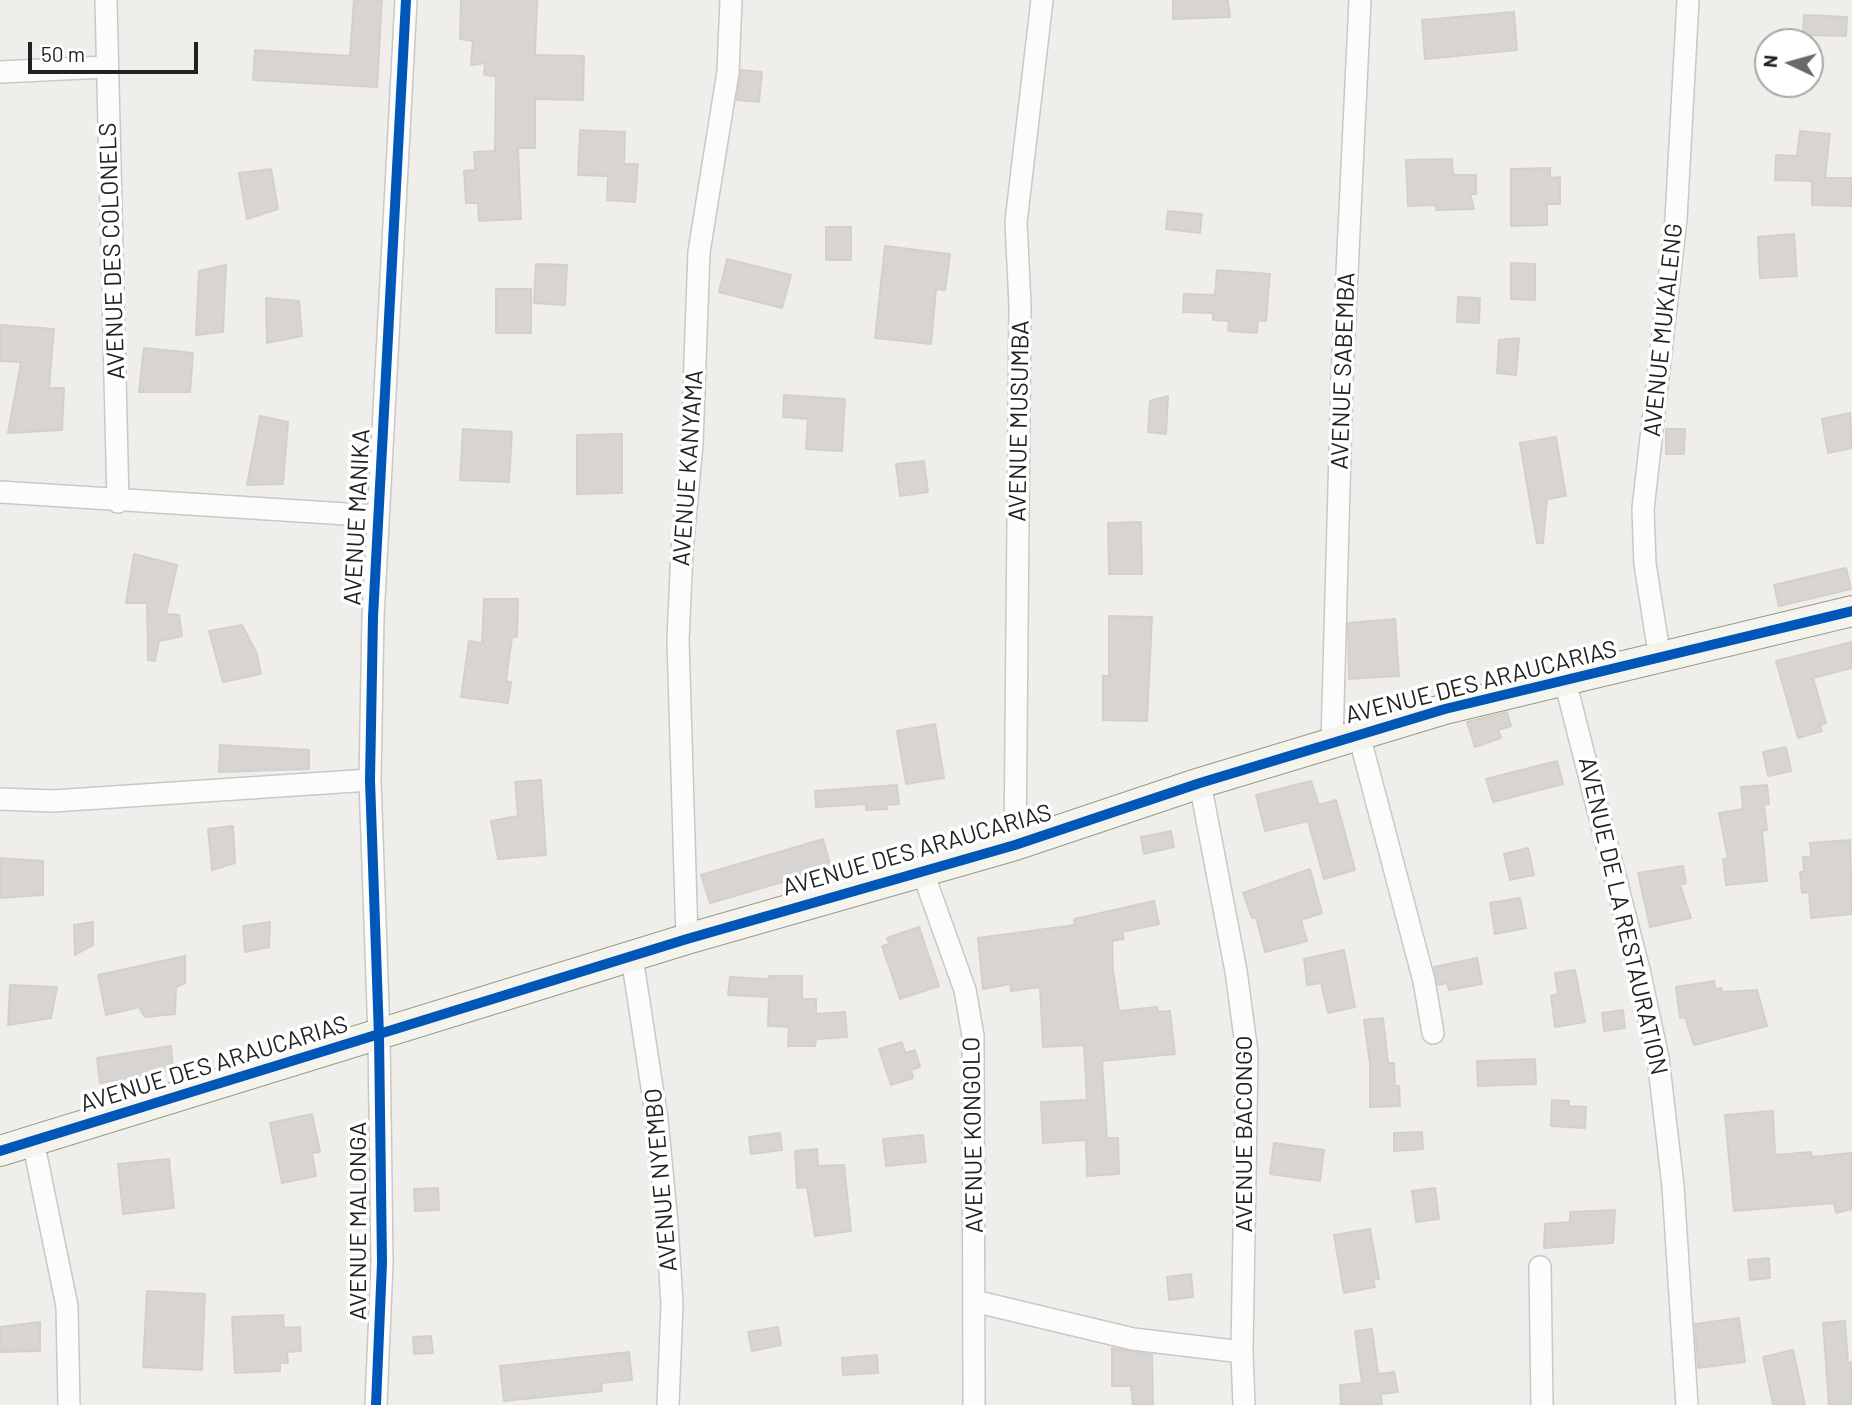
<!DOCTYPE html>
<style>
body{margin:0}
#map{position:relative;width:1852px;height:1405px;overflow:hidden;background:#f0eeeb;font-family:Barlow,sans-serif}
canvas{display:block}
.north{position:absolute;left:1754px;top:28px;width:70px;height:70px;box-sizing:border-box;background:#fff;border:2px solid #a7a7a7;border-radius:50%;rotate:275deg;font-size:19px;font-weight:700;line-height:28px;text-align:center;color:#222}
.north::after{content:'';display:block;margin:auto;width:24px;height:32px;background:#6a6968;clip-path:polygon(50% 0,100% 100%,50% 72%,0 100%)}
.scale{position:absolute;left:28px;top:42px;width:170px;height:32px;box-sizing:border-box;border:4px solid #222;border-top:0;padding-left:9px;font-size:21px;line-height:24px;white-space:nowrap;color:#222;-webkit-text-stroke:5px #fff;paint-order:stroke}
</style>
<div id="map">
<canvas width="1852" height="1405"></canvas>
<div class="north">N</div>
<div class="scale">50 m</div>
</div>
<script>
const ctx = document.querySelector('canvas').getContext('2d');
ctx.lineJoin = 'round';
function fillPath(path, color) { ctx.fillStyle = color; ctx.fill(path, 'evenodd'); }
const shape = rows => new Path2D(rows.map(r => 'M' + r).join(''));
function trace(path, color, width, dash) { ctx.strokeStyle = color; ctx.lineWidth = width; ctx.lineCap = dash ? 'butt' : 'round'; ctx.setLineDash(dash || []); ctx.stroke(path); }
function write(font, color, halo, rows, align = 'center') {
  ctx.font = font + ' Barlow,sans-serif'; ctx.lineWidth = 7; ctx.setLineDash([]); ctx.textBaseline = 'middle'; ctx.strokeStyle = halo; ctx.fillStyle = color; for (const [text, x, y, turn = 0] of rows) {
    ctx.save(); ctx.translate(x, y); ctx.rotate((+turn || 0) * Math.PI / 180); ctx.textAlign = isNaN(turn) ? turn : align; if (halo) ctx.strokeText(text, 0, 0); ctx.fillText(text, 0, 0); ctx.restore();
  }
}
const building = shape([
 [354,0,382,0,377,87,253,80,255,50,350,56,354,0],
 [461,0,537,0,535,55,584,56,583,100,535,99,535,148,518,148,521,219,479,221,478,203,466,203,464,171,475,170,474,152,495,151,496,76,484,75,485,63,471,65,473,41,460,39,461,0],
 [1173,0,1228,0,1230,17,1173,19,1173,0],
 [1514,12,1517,50,1425,59,1422,20,1514,12],
 [1804,15,1847,17,1846,36,1803,35,1804,15],
 [741,70,762,72,759,102,737,100,741,70],
 [580,130,625,132,624,164,638,164,635,202,607,200,608,176,578,175,580,130],
 [1800,131,1830,134,1825,178,1852,178,1852,206,1812,205,1812,181,1775,180,1776,155,1797,156,1800,131],
 [1452,159,1453,175,1476,175,1476,194,1470,194,1474,209,1436,210,1436,205,1408,206,1406,160,1452,159],
 [1550,168,1550,178,1560,177,1560,204,1547,204,1547,225,1511,226,1511,169,1550,168],
 [271,169,278,209,247,219,239,173,271,169],
 [1168,211,1202,214,1200,233,1166,229,1168,211],
 [826,227,851,227,851,260,826,260,826,227],
 [1794,234,1797,276,1760,278,1758,237,1794,234],
 [885,246,950,254,945,290,936,289,931,344,875,338,885,246],
 [727,259,791,275,782,308,719,292,727,259],
 [1511,263,1535,264,1535,300,1511,299,1511,263],
 [536,264,567,265,565,305,534,303,536,264],
 [226,265,223,332,196,335,199,271,226,265],
 [1217,270,1270,274,1266,321,1258,320,1257,333,1228,331,1229,321,1213,320,1213,313,1183,312,1184,294,1215,295,1217,270],
 [496,289,531,289,531,333,496,333,496,289],
 [1458,297,1480,298,1479,323,1457,322,1458,297],
 [266,298,299,301,302,336,267,343,266,298],
 [0,325,54,329,49,388,64,388,62,430,8,433,21,362,0,361,0,325],
 [1519,338,1516,375,1497,373,1499,340,1519,338],
 [144,348,193,353,190,392,139,392,144,348],
 [784,395,845,399,842,451,806,449,808,419,783,417,784,395],
 [1168,396,1166,434,1148,432,1150,401,1168,396],
 [1850,413,1852,448,1828,453,1822,419,1850,413],
 [260,416,288,422,283,484,247,485,260,416],
 [463,429,512,432,509,482,460,480,463,429],
 [1666,429,1685,429,1684,454,1666,454,1666,429],
 [622,434,622,493,577,494,577,435,622,434],
 [1556,437,1566,496,1547,499,1543,543,1537,543,1520,443,1556,437],
 [924,461,928,492,900,496,896,464,924,461],
 [1141,522,1142,574,1109,574,1108,523,1141,522],
 [134,554,177,565,166,614,179,615,182,636,159,641,155,661,148,660,147,603,126,603,134,554],
 [1846,568,1851,589,1779,606,1774,585,1846,568],
 [484,599,518,599,517,637,512,637,506,681,511,682,508,703,461,697,469,641,482,643,484,599],
 [1109,616,1152,617,1147,721,1103,720,1103,676,1109,676,1109,616],
 [1395,619,1399,676,1349,679,1348,623,1395,619],
 [242,625,257,654,261,674,223,682,209,631,242,625],
 [1852,642,1852,668,1813,678,1826,723,1820,725,1822,731,1798,738,1776,661,1852,642],
 [1507,712,1511,726,1498,730,1501,738,1475,747,1467,722,1507,712],
 [935,724,944,778,906,784,897,731,935,724],
 [220,745,309,750,309,769,219,772,220,745],
 [1786,747,1791,771,1768,776,1763,752,1786,747],
 [1557,761,1563,784,1493,802,1486,779,1557,761],
 [541,780,546,855,498,859,491,821,518,816,515,782,541,780],
 [1311,781,1319,805,1336,800,1355,870,1324,879,1308,821,1265,831,1256,795,1311,781],
 [897,785,899,804,886,805,887,809,866,810,866,804,816,807,815,791,897,785],
 [1767,785,1769,804,1764,805,1767,830,1762,831,1767,881,1726,885,1723,859,1728,859,1719,813,1743,809,1741,787,1767,785],
 [233,826,235,863,212,870,208,829,233,826],
 [1171,831,1174,847,1144,854,1141,837,1171,831],
 [823,839,831,868,710,903,701,875,823,839],
 [1850,840,1852,914,1811,918,1809,892,1802,893,1800,872,1804,872,1803,857,1811,857,1810,843,1850,840],
 [1528,848,1534,875,1510,880,1504,854,1528,848],
 [0,858,43,861,43,895,0,898,0,858],
 [1683,866,1686,883,1680,885,1691,918,1650,927,1638,873,1683,866],
 [1310,869,1322,913,1301,920,1307,941,1265,952,1256,917,1252,918,1243,893,1310,869],
 [1520,898,1526,928,1495,934,1490,903,1520,898],
 [1154,901,1159,924,1122,932,1124,939,1112,941,1113,970,1119,1011,1157,1007,1158,1012,1170,1011,1175,1054,1102,1061,1107,1138,1118,1138,1119,1174,1087,1176,1086,1140,1043,1143,1041,1102,1087,1100,1084,1045,1043,1047,1040,987,1011,991,1011,984,983,989,978,938,1075,925,1074,919,1154,901],
 [93,922,93,945,75,955,74,925,93,922],
 [270,922,269,947,245,952,243,926,270,922],
 [919,927,939,986,900,999,882,946,889,944,887,938,919,927],
 [1344,950,1355,1007,1328,1013,1321,983,1307,985,1304,959,1344,950],
 [185,956,185,983,176,987,175,1014,145,1017,139,1007,106,1015,98,975,185,956],
 [1477,958,1482,984,1449,990,1447,983,1438,985,1434,967,1477,958],
 [1575,970,1585,1022,1555,1027,1551,996,1558,994,1555,973,1575,970],
 [769,976,802,976,802,999,816,999,816,1014,845,1012,847,1037,816,1039,815,1046,788,1046,789,1027,768,1026,769,997,728,995,730,977,769,979,769,976],
 [1714,981,1715,989,1721,988,1722,992,1757,990,1767,1026,1694,1045,1685,1017,1680,1018,1676,987,1714,981],
 [10,985,57,987,51,1018,8,1025,10,985],
 [1623,1010,1625,1028,1604,1031,1602,1013,1623,1010],
 [1383,1018,1388,1063,1394,1063,1395,1086,1399,1086,1400,1106,1370,1107,1370,1064,1364,1020,1383,1018],
 [902,1042,905,1053,915,1050,920,1067,911,1070,913,1078,891,1085,879,1049,902,1042],
 [171,1046,173,1070,100,1083,97,1058,171,1046],
 [1535,1059,1536,1084,1478,1086,1477,1061,1535,1059],
 [1552,1100,1569,1101,1569,1106,1586,1107,1585,1128,1551,1126,1552,1100],
 [1773,1111,1775,1155,1811,1152,1812,1157,1852,1153,1852,1209,1836,1213,1834,1203,1734,1211,1725,1115,1773,1111],
 [312,1114,320,1152,312,1153,316,1176,282,1183,270,1123,312,1114],
 [1422,1132,1423,1149,1394,1151,1394,1133,1422,1132],
 [780,1133,782,1150,751,1154,749,1137,780,1133],
 [923,1135,926,1162,886,1166,883,1139,923,1135],
 [1274,1143,1324,1150,1320,1181,1270,1174,1274,1143],
 [817,1149,818,1166,844,1165,851,1231,815,1236,807,1187,797,1188,795,1151,817,1149],
 [169,1159,174,1208,123,1214,118,1164,169,1159],
 [438,1188,439,1210,415,1211,414,1189,438,1188],
 [1435,1188,1439,1219,1416,1222,1412,1191,1435,1188],
 [1615,1210,1613,1243,1544,1248,1545,1224,1570,1222,1570,1212,1615,1210],
 [1370,1229,1379,1279,1373,1280,1375,1287,1344,1293,1334,1235,1370,1229],
 [1769,1258,1770,1278,1750,1280,1748,1260,1769,1258],
 [1191,1274,1193,1297,1169,1300,1167,1277,1191,1274],
 [147,1291,205,1294,202,1370,143,1367,147,1291],
 [283,1315,284,1328,300,1327,301,1351,287,1352,288,1363,280,1363,280,1371,235,1373,232,1317,283,1315],
 [1739,1318,1745,1362,1698,1368,1695,1324,1739,1318],
 [1845,1321,1848,1363,1852,1362,1852,1405,1829,1405,1823,1323,1845,1321],
 [40,1322,40,1351,0,1352,0,1327,40,1322],
 [778,1327,781,1345,752,1351,748,1332,778,1327],
 [1372,1329,1378,1374,1394,1372,1398,1392,1381,1394,1382,1404,1341,1405,1340,1385,1362,1383,1355,1331,1372,1329],
 [431,1336,433,1353,414,1354,413,1337,431,1336],
 [1112,1348,1152,1355,1153,1405,1133,1405,1131,1386,1112,1386,1112,1348],
 [1793,1350,1805,1405,1773,1405,1763,1357,1793,1350],
 [629,1352,632,1380,601,1383,602,1391,504,1401,500,1366,629,1352],
 [877,1355,878,1373,843,1375,842,1358,877,1355]
]);
const street = shape([
 [106,0,118,502],
 [0,72,106,67],
 [0,492,378,516],
 [1660,659,1645,564,1643,509,1676,219,1688,0],
 [1565,681,1639,970,1658,1058,1673,1186,1687,1405],
 [1359,735,1424,981,1433,1033],
 [1332,743,1342,378,1360,0],
 [1200,783,1236,971,1247,1053,1242,1352,1244,1405],
 [0,799,53,801,370,780],
 [1015,845,1020,305,1016,222,1042,0],
 [923,873,965,990,973,1036,974,1405],
 [687,939,678,640,682,551,692,444,699,252,728,72,731,0],
 [632,957,657,1120,667,1223,672,1304,668,1405],
 [33,1141,67,1306,69,1405],
 [1540,1267,1542,1405],
 [974,1301,1133,1339,1242,1352],
 [376,1405,382,1263,379,1036,370,780,373,617,406,0]
]);
const secondary = shape([
 [0,1151,687,939,1015,845,1200,783,1445,709,1852,611]
]);
const cycleway = shape([
 [0,1151,687,939,1015,845,1200,783,1445,709,1852,611],
 [376,1405,382,1263,379,1036,370,780,373,617,406,0]
]);
const streetNames = [
 ["AVENUE DES COLONELS",112,251,-92],
 ["AVENUE MUKALENG",1663,330,-84],
 ["AVENUE SABEMBA",1343,371,-88],
 ["AVENUE MUSUMBA",1019,421,-89],
 ["AVENUE KANYAMA",688,468,-86],
 ["AVENUE MANIKA",357,517,-87],
 ["AVENUE DES ARAUCARIAS",1481,682,-14],
 ["AVENUE DES ARAUCARIAS",917,850,-16],
 ["AVENUE DE LA RESTAURATION",1623,916,77],
 ["AVENUE DES ARAUCARIAS",214,1064,-17],
 ["AVENUE BACONGO",1244,1134,-90],
 ["AVENUE KONGOLO",973,1135,-91],
 ["AVENUE NYEMBO",661,1180,-95],
 ["AVENUE MALONGA",358,1221,-90]
];
fillPath(building, '#d7d4d2');
trace(building, '#d3d0cc', 2);
trace(street, '#c9c8c7', 24);
trace(secondary, '#999a82', 32);
trace(street, '#fdfcfc', 21);
trace(secondary, '#f4f4ed', 30);
trace(cycleway, '#0057b8', 10);
write('24px', '#222', '#fff', streetNames);
</script>
